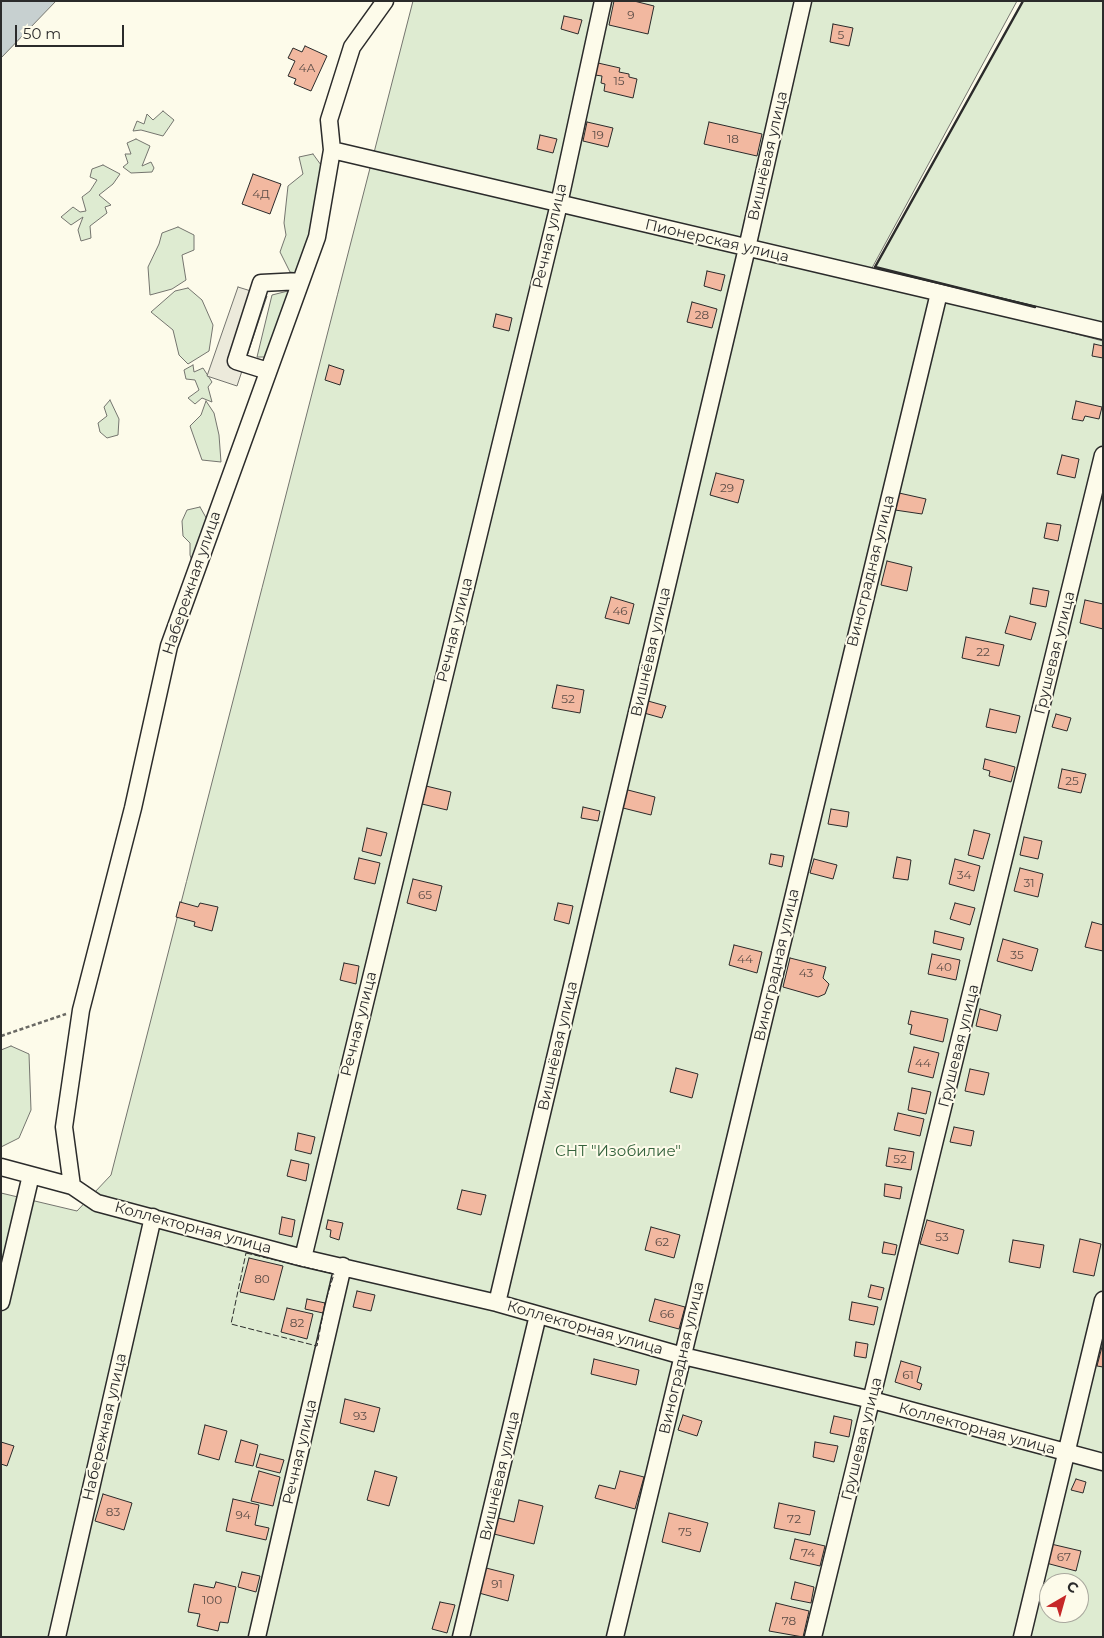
<!DOCTYPE html>
<meta charset="utf-8">
<style>
body{margin:0}
#map{position:relative;width:1104px;height:1638px;overflow:hidden;background:#fdfbea;font-family:Montserrat,sans-serif}
canvas{display:block}
.frame{position:absolute;inset:0;border:2px solid #2b2b2b;pointer-events:none}
.north{position:absolute;left:1039px;top:1573px;width:50px;height:50px;box-sizing:border-box;background:#fdfbea;border:1px solid #a9a89e;border-radius:50%;rotate:38deg;font-size:14px;font-weight:700;line-height:20px;text-align:center;color:#2b2b2b}
.north::after{content:'';display:block;margin:auto;width:18px;height:22px;background:#c62828;clip-path:polygon(50% 0,100% 100%,50% 72%,0 100%)}
.scale{position:absolute;left:15px;top:25px;width:109px;height:22px;box-sizing:border-box;border:2px solid #2b2b2b;border-top:0;padding-left:6px;font-size:15px;line-height:18px;white-space:nowrap;color:#2b2b2b;-webkit-text-stroke:4px #fdfbea;paint-order:stroke}
</style>
<div id="map">
<canvas width="1104" height="1638"></canvas>
<div class="frame"></div>
<div class="north">С</div>
<div class="scale">50 m</div>
</div>
<script>
const ctx = document.querySelector('canvas').getContext('2d');
ctx.lineJoin = 'round';
function fillPath(path, color) { ctx.fillStyle = color; ctx.fill(path, 'evenodd'); }
const shape = rows => new Path2D(rows.map(r => 'M' + r).join(''));
function trace(path, color, width, dash) { ctx.strokeStyle = color; ctx.lineWidth = width; ctx.lineCap = dash ? 'butt' : 'round'; ctx.setLineDash(dash || []); ctx.stroke(path); }
function write(font, color, halo, rows, align = 'center') {
  ctx.font = font + ' Montserrat,sans-serif'; ctx.lineWidth = 4; ctx.setLineDash([]); ctx.textBaseline = 'middle'; ctx.strokeStyle = halo; ctx.fillStyle = color; for (const [text, x, y, turn = 0] of rows) {
    ctx.save(); ctx.translate(x, y); ctx.rotate((+turn || 0) * Math.PI / 180); ctx.textAlign = isNaN(turn) ? turn : align; if (halo) ctx.strokeText(text, 0, 0); ctx.fillText(text, 0, 0); ctx.restore();
  }
}
const green = shape([
 [413,1,1017,1,866,279,1103,341,1103,1637,1,1637,1,1193,77,1211,111,1175,413,1],
 [1049,1583,1079,1583,1079,1613,1049,1613,1049,1583],
 [1023,1,1103,1,1103,323,875,267,1023,1],
 [163,111,174,120,163,136,141,130,133,131,137,121,144,124,147,114,153,120,163,111],
 [136,139,150,146,142,166,151,162,154,168,152,172,131,173,123,167,128,163,125,154,131,154,127,143,136,139],
 [313,154,321,165,313,234,298,273,290,272,280,252,286,235,284,223,288,186,303,174,299,157,313,154],
 [103,165,120,174,113,184,99,195,111,205,105,207,107,213,90,226,91,238,81,241,78,230,83,217,71,225,61,217,73,207,80,212,86,211,82,197,90,191,97,180,90,177,92,169,103,165],
 [178,227,194,235,194,250,182,255,186,280,172,289,150,295,148,267,159,244,162,233,178,227],
 [188,288,202,300,213,325,209,351,188,364,179,355,173,330,151,312,175,291,188,288],
 [292,290,268,357,257,357,272,295,292,290],
 [193,365,194,372,203,368,212,382,208,387,212,402,202,398,195,404,188,398,199,390,195,380,186,379,184,370,193,365],
 [110,400,119,419,118,435,107,438,100,432,98,423,107,416,104,407,110,400],
 [206,401,214,413,219,435,221,462,202,460,190,426,201,415,206,401],
 [200,507,208,521,193,564,190,555,190,543,183,536,182,521,187,510,200,507],
 [11,1046,29,1054,31,1110,19,1138,1,1147,1,1050,11,1046]
]);
const parking = shape([
 [238,287,267,296,237,386,207,376,238,287]
]);
const water = shape([
 [1,1,56,1,1,58,1,1]
]);
const building = shape([
 [614,1,634,1,654,6,648,34,609,25,614,1],
 [564,16,582,20,578,34,561,29,564,16],
 [833,24,853,28,849,46,830,42,833,24],
 [305,46,327,56,311,91,294,84,296,79,288,76,295,61,288,58,293,48,302,52,305,46],
 [598,63,620,68,619,72,629,74,629,77,637,79,633,98,604,91,605,84,601,83,602,76,595,75,598,63],
 [587,122,613,128,608,147,583,141,587,122],
 [709,122,762,134,757,156,704,144,709,122],
 [540,135,557,139,553,153,537,149,540,135],
 [253,174,281,184,270,214,242,204,253,174],
 [707,271,725,275,721,291,704,286,707,271],
 [692,302,717,309,712,328,687,322,692,302],
 [496,314,512,318,509,331,493,327,496,314],
 [1094,344,1103,346,1103,358,1092,356,1094,344],
 [329,365,344,370,340,385,325,380,329,365],
 [1076,401,1102,407,1099,419,1085,416,1083,421,1072,419,1076,401],
 [1062,455,1079,459,1075,478,1057,474,1062,455],
 [716,473,744,480,738,503,710,495,716,473],
 [899,493,926,499,922,514,895,510,899,493],
 [1047,523,1061,525,1058,541,1044,538,1047,523],
 [887,561,912,567,907,591,881,585,887,561],
 [1033,588,1049,591,1046,607,1030,604,1033,588],
 [611,597,634,604,629,624,605,618,611,597],
 [1085,600,1103,604,1103,629,1080,623,1085,600],
 [1010,616,1036,623,1031,640,1005,633,1010,616],
 [966,637,1004,645,999,666,962,658,966,637],
 [557,685,584,690,580,713,552,708,557,685],
 [648,701,666,706,662,718,644,713,648,701],
 [990,709,1020,716,1016,733,986,727,990,709],
 [1056,714,1071,718,1067,731,1052,727,1056,714],
 [985,759,1015,767,1011,782,989,776,990,771,983,769,985,759],
 [1062,769,1086,774,1081,793,1058,788,1062,769],
 [426,786,451,792,447,810,422,804,426,786],
 [624,789,655,797,651,815,619,807,624,789],
 [583,807,600,811,598,821,581,818,583,807],
 [831,809,849,812,847,827,828,824,831,809],
 [367,828,387,833,381,856,362,851,367,828],
 [974,830,990,834,983,859,968,855,974,830],
 [1024,837,1042,841,1038,859,1020,855,1024,837],
 [771,854,784,856,782,867,769,864,771,854],
 [897,857,911,860,908,880,893,878,897,857],
 [359,858,380,863,375,884,354,879,359,858],
 [814,859,837,865,833,879,810,873,814,859],
 [955,859,980,866,974,891,949,884,955,859],
 [1020,868,1043,874,1038,897,1014,891,1020,868],
 [413,879,442,886,436,911,407,903,413,879],
 [180,902,198,907,200,903,218,907,212,931,194,926,195,922,176,917,180,902],
 [558,903,573,906,569,924,554,920,558,903],
 [955,903,975,908,970,925,950,919,955,903],
 [1092,922,1103,925,1103,951,1085,947,1092,922],
 [935,931,964,938,961,950,933,943,935,931],
 [1003,939,1038,949,1032,971,997,961,1003,939],
 [734,945,762,952,757,973,729,965,734,945],
 [932,954,960,960,956,980,928,974,932,954],
 [790,958,826,967,823,978,829,984,825,994,818,997,783,987,790,958],
 [344,963,359,966,356,984,340,980,344,963],
 [980,1009,1001,1015,997,1031,976,1026,980,1009],
 [911,1011,948,1019,943,1042,910,1034,912,1025,908,1024,911,1011],
 [914,1047,939,1053,933,1078,908,1072,914,1047],
 [676,1068,698,1074,692,1098,670,1092,676,1068],
 [970,1069,989,1073,984,1095,965,1091,970,1069],
 [912,1088,931,1092,926,1114,908,1110,912,1088],
 [898,1113,924,1119,920,1136,894,1130,898,1113],
 [954,1127,974,1131,971,1146,950,1142,954,1127],
 [298,1133,315,1137,311,1154,295,1150,298,1133],
 [889,1148,914,1152,911,1170,886,1166,889,1148],
 [291,1160,309,1164,306,1181,287,1176,291,1160],
 [885,1184,902,1187,900,1199,884,1196,885,1184],
 [462,1190,486,1195,481,1215,457,1209,462,1190],
 [282,1217,295,1220,292,1237,279,1234,282,1217],
 [328,1220,343,1223,339,1240,330,1237,331,1230,326,1229,328,1220],
 [927,1220,964,1230,958,1254,920,1244,927,1220],
 [651,1227,680,1235,674,1258,645,1250,651,1227],
 [1080,1239,1101,1244,1094,1276,1073,1272,1080,1239],
 [1013,1240,1044,1245,1040,1268,1009,1262,1013,1240],
 [884,1242,897,1245,895,1255,882,1253,884,1242],
 [249,1258,283,1266,274,1300,240,1292,249,1258],
 [871,1285,884,1288,881,1300,868,1297,871,1285],
 [357,1291,375,1295,371,1311,353,1307,357,1291],
 [307,1299,325,1303,323,1313,305,1309,307,1299],
 [655,1299,685,1307,679,1329,649,1321,655,1299],
 [852,1302,878,1307,874,1325,849,1320,852,1302],
 [287,1308,313,1314,307,1339,281,1332,287,1308],
 [856,1342,868,1344,866,1358,854,1356,856,1342],
 [1103,1343,1103,1367,1097,1366,1103,1343],
 [594,1359,639,1370,636,1385,591,1374,594,1359],
 [901,1361,921,1367,917,1382,922,1384,920,1390,895,1382,901,1361],
 [345,1399,380,1408,374,1432,340,1423,345,1399],
 [683,1415,702,1421,697,1436,678,1430,683,1415],
 [834,1416,852,1420,849,1437,830,1433,834,1416],
 [205,1425,227,1431,219,1460,198,1454,205,1425],
 [241,1440,258,1445,253,1466,235,1462,241,1440],
 [1,1442,14,1446,7,1466,1,1464,1,1442],
 [815,1442,838,1446,834,1462,813,1457,815,1442],
 [260,1454,284,1460,280,1473,256,1467,260,1454],
 [259,1471,280,1477,273,1506,251,1501,259,1471],
 [375,1471,397,1477,389,1506,367,1500,375,1471],
 [620,1471,644,1477,635,1509,595,1498,599,1485,615,1489,620,1471],
 [1076,1479,1086,1482,1083,1493,1071,1490,1076,1479],
 [103,1494,132,1503,124,1530,95,1521,103,1494],
 [233,1499,259,1505,255,1525,269,1528,266,1540,226,1531,233,1499],
 [519,1500,543,1506,534,1544,490,1533,494,1517,514,1522,519,1500],
 [779,1503,815,1511,810,1535,774,1528,779,1503],
 [669,1513,708,1523,700,1552,662,1542,669,1513],
 [795,1539,825,1546,820,1566,790,1559,795,1539],
 [1051,1544,1081,1551,1076,1571,1046,1563,1051,1544],
 [486,1568,514,1575,508,1601,479,1593,486,1568],
 [242,1572,260,1576,256,1592,238,1587,242,1572],
 [216,1582,236,1587,228,1623,220,1622,218,1631,197,1626,200,1614,188,1612,194,1584,214,1588,216,1582],
 [795,1582,814,1587,811,1603,791,1599,795,1582],
 [440,1602,455,1605,447,1633,432,1629,440,1602],
 [776,1603,809,1611,803,1637,769,1631,776,1603]
]);
const path = shape([
 [1,1036,66,1014]
]);
const minor = shape([
 [332,150,1103,331],
 [268,371,236,361,261,283,301,281],
 [1,1167,72,1186,97,1203,303,1258,497,1303,683,1356,872,1400,1103,1462],
 [72,1186,64,1127,81,1010,133,808,169,646,317,237,332,150,329,120,352,47,385,1],
 [303,1258,559,204,603,1],
 [1,1302,31,1175],
 [497,1303,747,248,803,1],
 [57,1637,153,1217],
 [257,1637,343,1266],
 [461,1637,538,1315],
 [615,1637,939,293],
 [813,1637,1103,455],
 [1022,1637,1103,1300]
]);
const fence = shape([
 [246,1253,334,1274,325,1303,317,1346,231,1324,246,1253]
]);
const wall = shape([
 [1023,1,875,267,1035,307]
]);
const numberNames = [
 ["9",631,15],
 ["5",841,35],
 ["4А",307,68],
 ["15",619,81],
 ["19",598,135],
 ["18",733,139],
 ["4Д",261,194],
 ["28",702,315],
 ["29",727,488],
 ["46",620,611],
 ["22",983,652],
 ["52",568,699],
 ["25",1072,781],
 ["34",964,875],
 ["31",1029,883],
 ["65",425,895],
 ["35",1017,955],
 ["44",745,959],
 ["40",944,967],
 ["43",806,973],
 ["44",923,1063],
 ["52",900,1159],
 ["53",942,1237],
 ["62",662,1242],
 ["80",262,1279],
 ["66",667,1314],
 ["82",297,1323],
 ["61",908,1375],
 ["93",360,1416],
 ["83",113,1512],
 ["94",243,1515],
 ["72",794,1519],
 ["75",685,1532],
 ["74",808,1553],
 ["67",1064,1557],
 ["91",497,1584],
 ["100",212,1600],
 ["78",789,1621]
];
const streetNames = [
 ["Вишнёвая улица",768,156,-77],
 ["Речная улица",550,236,-77],
 ["Пионерская улица",717,241,13],
 ["Виноградная улица",871,571,-76],
 ["Набережная улица",192,583,-71],
 ["Речная улица",455,630,-76],
 ["Вишнёвая улица",651,652,-77],
 ["Грушевая улица",1055,653,-76],
 ["Виноградная улица",777,965,-77],
 ["Речная улица",359,1024,-76],
 ["Вишнёвая улица",558,1046,-77],
 ["Грушевая улица",959,1046,-76],
 ["Коллекторная улица",193,1228,15],
 ["Коллекторная улица",585,1328,16],
 ["Виноградная улица",682,1358,-77],
 ["Набережная улица",105,1427,-77],
 ["Коллекторная улица",977,1429,15],
 ["Грушевая улица",862,1439,-76],
 ["Речная улица",300,1452,-77],
 ["Вишнёвая улица",500,1476,-77]
];
const parkNames = [
 ["СНТ \"Изобилие\"",618,1152]
];
fillPath(green, '#deebd1');
trace(green, '#74746e', 1);
fillPath(parking, '#eceadb');
trace(parking, '#74746e', 1);
fillPath(water, '#c7d0d0');
trace(water, '#74746e', 1);
fillPath(building, '#f2b8a0');
trace(building, '#2b2b2b', 1);
trace(minor, '#2b2b2b', 19);
trace(path, '#6a6964', 2.5, [4, 2.5]);
trace(minor, '#fdfbea', 16);
trace(fence, '#2b2b2b', 1, [6, 2.5]);
trace(wall, '#2b2b2b', 2.5);
write('12px', '#5d4e48', null, numberNames);
write('15px', '#2b2b2b', '#fdfbea', streetNames);
write('15px', '#34623c', '#fdfbea', parkNames);
</script>
